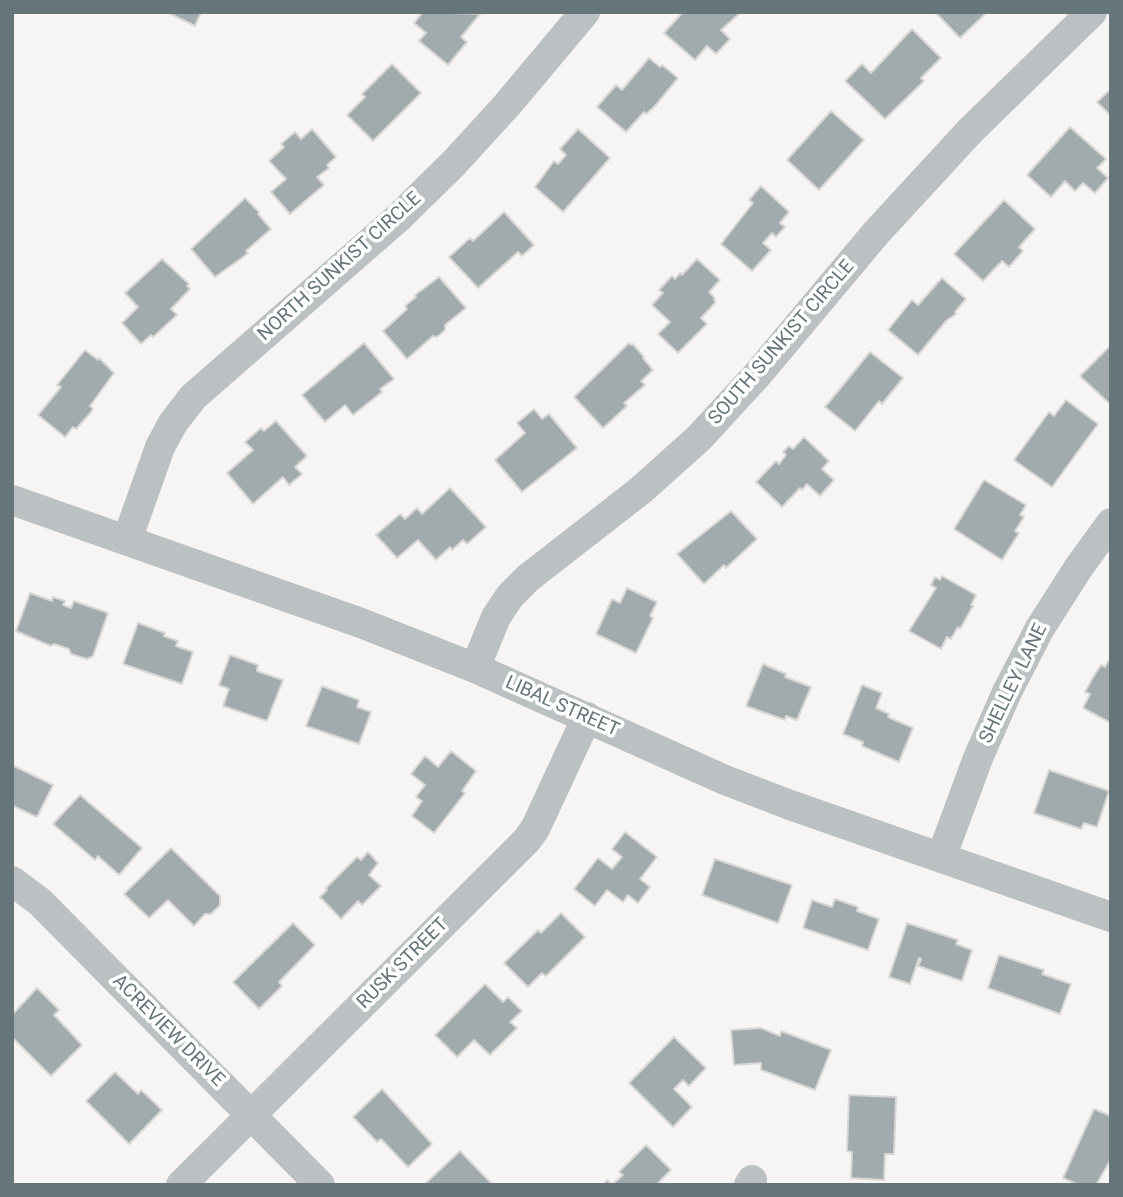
<!DOCTYPE html>
<style>
body{margin:0}
#map{position:relative;width:1123px;height:1197px;overflow:hidden;background:#f6f5f3;font-family:Roboto,sans-serif}
canvas{display:block}
.frame{position:absolute;inset:0;border:14px solid #65757a;pointer-events:none}
</style>
<div id="map">
<canvas width="1123" height="1197"></canvas>
<div class="frame"></div>
</div>
<script>
const ctx = document.querySelector('canvas').getContext('2d');
ctx.lineJoin = 'round';
function fillPath(path, color) { ctx.fillStyle = color; ctx.fill(path, 'evenodd'); }
const shape = rows => new Path2D(rows.map(r => 'M' + r).join(''));
function trace(path, color, width, dash) { ctx.strokeStyle = color; ctx.lineWidth = width; ctx.lineCap = dash ? 'butt' : 'round'; ctx.setLineDash(dash || []); ctx.stroke(path); }
function write(font, color, halo, rows, align = 'center') {
  ctx.font = font + ' Roboto,sans-serif'; ctx.lineWidth = 7; ctx.setLineDash([]); ctx.textBaseline = 'middle'; ctx.strokeStyle = halo; ctx.fillStyle = color; for (const [text, x, y, turn = 0] of rows) {
    ctx.save(); ctx.translate(x, y); ctx.rotate((+turn || 0) * Math.PI / 180); ctx.textAlign = isNaN(turn) ? turn : align; if (halo) ctx.strokeText(text, 0, 0); ctx.fillText(text, 0, 0); ctx.restore();
  }
}
const building = shape([
 [167,12,201,12,195,26,167,12],
 [423,12,480,14,461,37,467,42,448,65,419,41,426,33,414,23,423,12],
 [683,12,741,12,721,30,730,39,716,54,707,46,695,60,664,33,683,12],
 [935,12,983,12,985,14,960,38,935,12],
 [912,29,941,58,921,78,924,81,885,119,845,81,862,64,871,73,912,29],
 [649,58,660,67,662,65,678,78,655,106,646,114,644,112,626,132,597,107,616,85,622,90,649,58],
 [392,64,421,93,373,141,347,115,365,97,362,94,392,64],
 [1111,89,1111,116,1097,102,1111,89],
 [831,111,864,140,819,190,787,160,831,111],
 [1070,127,1106,159,1097,168,1108,178,1095,193,1083,183,1075,191,1065,181,1051,197,1027,175,1070,127],
 [312,129,336,157,327,165,329,168,317,177,324,185,290,214,271,192,286,179,269,161,284,147,281,144,295,132,301,139,312,129],
 [578,129,610,158,563,212,535,187,554,161,558,164,566,155,560,149,578,129],
 [761,186,789,212,780,223,785,227,776,237,772,233,763,243,771,250,752,271,721,244,753,203,749,200,761,186],
 [245,198,259,212,258,214,271,229,246,251,248,253,243,257,215,277,191,249,245,198],
 [1004,200,1035,229,1019,247,1023,251,1009,267,1002,261,983,281,954,254,1004,200],
 [504,212,534,245,522,256,518,252,478,288,449,257,470,238,473,241,504,212],
 [162,259,189,284,187,286,190,289,171,309,177,315,153,337,151,335,141,344,122,323,138,307,125,293,162,259],
 [697,259,720,280,709,292,714,297,715,303,701,318,707,324,678,353,658,334,670,322,652,305,663,293,659,290,672,276,675,279,680,273,682,275,697,259],
 [439,277,466,308,445,325,445,330,437,337,433,336,407,359,383,331,407,309,405,306,416,297,415,295,439,277],
 [942,278,966,299,955,312,956,314,946,321,918,355,888,330,912,300,918,305,942,278],
 [364,343,394,379,380,389,382,392,353,415,345,405,325,422,302,395,364,343],
 [629,343,631,345,633,344,644,357,643,358,653,370,641,381,645,385,624,403,627,406,603,428,574,397,629,343],
 [1111,345,1111,405,1080,376,1111,345],
 [85,350,98,360,99,358,114,373,90,406,93,409,91,412,76,429,73,427,65,437,38,415,61,387,57,385,85,350],
 [870,352,903,378,882,404,879,401,855,431,825,407,870,352],
 [1066,400,1098,424,1052,487,1014,460,1049,412,1054,416,1066,400],
 [534,409,542,419,549,414,577,448,522,492,495,460,525,433,517,423,534,409],
 [276,421,307,456,295,467,302,474,289,485,283,477,253,504,227,473,253,450,245,442,261,428,264,431,276,421],
 [804,437,829,461,822,469,834,480,820,496,807,484,802,490,800,488,782,507,756,482,776,461,779,464,786,455,783,452,789,446,793,449,804,437],
 [984,480,1026,505,1020,515,1024,517,1015,531,1019,533,1002,560,954,529,984,480],
 [450,488,486,527,467,544,463,540,452,550,450,547,436,560,418,540,397,558,376,535,400,514,405,519,417,508,422,514,450,488],
 [731,511,757,539,726,568,724,565,704,584,677,554,731,511],
 [942,576,976,595,971,605,973,606,960,629,958,627,951,639,947,637,941,649,909,631,936,588,931,585,935,577,940,580,942,576],
 [627,588,657,602,650,616,653,618,636,653,596,634,612,599,620,603,627,588],
 [30,593,52,601,53,597,65,601,63,605,71,608,74,601,108,613,93,656,87,659,71,654,69,649,54,644,51,646,16,631,30,593],
 [138,623,165,633,164,636,178,641,176,646,193,652,182,684,123,664,138,623],
 [230,655,258,665,257,671,283,680,267,721,223,706,229,689,219,685,230,655],
 [1111,656,1111,723,1083,708,1090,694,1085,692,1092,679,1101,665,1105,667,1111,656],
 [763,664,786,674,785,677,811,687,797,720,786,716,785,720,746,706,763,664],
 [862,685,882,693,876,708,889,714,888,717,913,728,899,762,862,746,863,742,843,734,862,685],
 [322,686,359,700,357,707,371,712,359,744,306,726,322,686],
 [451,751,476,771,462,791,465,793,434,833,412,816,422,801,416,797,425,785,411,774,425,756,438,767,451,751],
 [12,765,53,785,37,817,13,806,12,807,12,765],
 [1049,770,1109,791,1097,827,1084,823,1081,829,1034,813,1049,770],
 [80,795,142,848,119,875,98,856,95,860,53,824,80,795],
 [625,832,657,857,640,879,650,887,638,903,628,895,623,902,607,890,595,906,574,889,598,858,612,869,622,857,612,849,625,832],
 [171,848,220,896,220,905,211,914,205,914,194,926,168,900,149,918,124,894,171,848],
 [368,852,378,863,369,875,381,886,362,905,358,901,341,919,320,897,327,890,326,888,357,857,361,860,368,852],
 [715,859,792,885,778,923,702,895,715,859],
 [835,899,858,907,857,911,879,919,868,950,803,928,812,900,832,907,835,899],
 [561,913,585,937,546,976,542,973,528,987,504,963,538,930,541,933,561,913],
 [293,923,315,945,279,982,282,986,259,1009,233,982,293,923],
 [907,923,958,940,956,944,972,950,962,981,918,966,921,959,919,958,910,984,889,977,907,923],
 [999,955,1044,970,1042,974,1071,984,1060,1014,988,988,999,955],
 [485,984,503,1002,508,997,522,1011,510,1022,517,1028,490,1055,474,1040,457,1057,435,1035,485,984],
 [37,988,59,1010,54,1015,82,1045,51,1076,12,1037,12,1015,37,988],
 [761,1028,780,1036,781,1031,831,1050,815,1090,761,1070,761,1063,734,1065,731,1030,761,1028],
 [674,1037,706,1068,689,1086,683,1080,674,1089,692,1107,673,1127,629,1083,674,1037],
 [115,1072,138,1094,141,1090,162,1110,129,1144,86,1101,115,1072],
 [382,1089,432,1144,408,1167,381,1139,377,1142,353,1117,382,1089],
 [849,1095,896,1097,894,1154,885,1154,884,1180,851,1178,852,1152,847,1151,849,1095],
 [1094,1109,1111,1116,1111,1159,1096,1185,1079,1185,1063,1178,1094,1109],
 [646,1145,671,1170,656,1185,603,1185,607,1180,612,1185,623,1175,619,1172,646,1145],
 [460,1151,493,1185,428,1185,426,1183,460,1151]
]);
const minor = shape([
 [12,500,361,623,475,668,725,780,790,805,1111,917],
 [127,540,160,447,173,423,193,397,398,218,454,163,507,105,585,12],
 [475,668,496,617,510,596,528,578,641,490,699,438,757,375,876,233,970,131,1092,12],
 [941,858,978,758,1007,692,1040,628,1079,567,1111,523],
 [12,881,40,902,320,1185],
 [181,1185,526,841,535,829,587,717],
 [749,1185,752,1180]
]);
const streetNames = [
 ["NORTH SUNKIST CIRCLE",340,267,-42],
 ["SOUTH SUNKIST CIRCLE",782,343,-49],
 ["SHELLEY LANE",1014,684,-64],
 ["LIBAL STREET",562,707,24],
 ["RUSK STREET",403,964,-45],
 ["ACREVIEW DRIVE",168,1031,45]
];
fillPath(building, '#a1aaad');
trace(building, '#d7d7d6', 2);
trace(minor, '#bbc0c2', 30);
write('19px', '#65757a', '#fff', streetNames);
</script>
